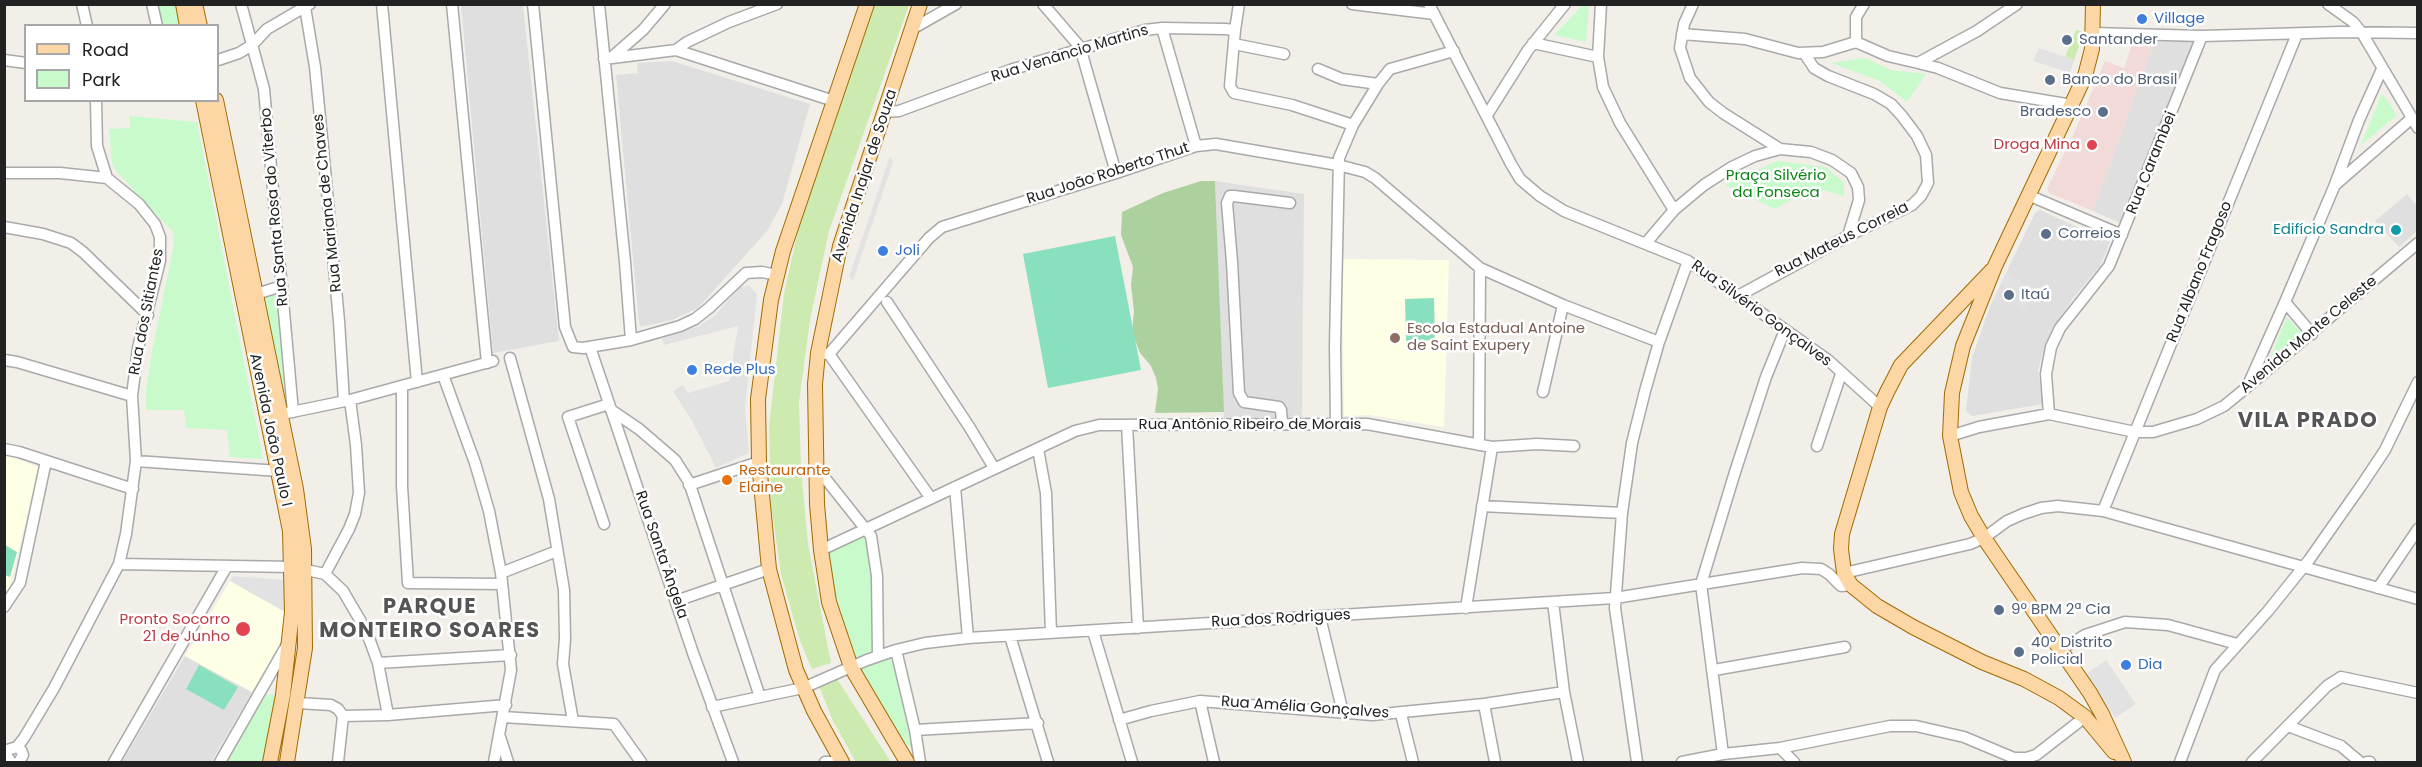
<!DOCTYPE html>
<meta charset="utf-8">
<style>
body{margin:0}
#map{position:relative;width:2422px;height:767px;overflow:hidden;background:#f2efe9;font-family:Poppins,sans-serif}
canvas{display:block}
.frame{position:absolute;inset:0;border:6px solid #222;pointer-events:none}
.legend{position:absolute;left:24px;top:24px;width:195px;height:78px;box-sizing:border-box;background:#fff;border:2px solid #a7a7a7;margin:0;padding:8px 10px;list-style:none;font-size:18px;color:#222}
.legend li{display:flex;align-items:center;gap:12px;height:30px}
.legend b{width:30px;border:2px solid #a7a7a7}
</style>
<div id="map">
<canvas width="2422" height="767"></canvas>
<div class="frame"></div>
<ul class="legend">
<li><b style="height:8px;background:#fcd6a4"></b>Road</li>
<li><b style="height:16px;background:#c8facc"></b>Park</li>
</ul>
</div>
<script>
const ctx = document.querySelector('canvas').getContext('2d');
ctx.lineJoin = 'round';
function fillPath(path, color) { ctx.fillStyle = color; ctx.fill(path, 'evenodd'); }
const shape = rows => new Path2D(rows.map(r => 'M' + r).join(''));
function trace(path, color, width, dash) { ctx.strokeStyle = color; ctx.lineWidth = width; ctx.lineCap = dash ? 'butt' : 'round'; ctx.setLineDash(dash || []); ctx.stroke(path); }
function write(font, color, halo, rows, align = 'center') {
  ctx.font = font + ' Poppins,sans-serif'; ctx.lineWidth = 5; ctx.setLineDash([]); ctx.textBaseline = 'middle'; ctx.strokeStyle = halo; ctx.fillStyle = color; for (const [text, x, y, turn = 0] of rows) {
    ctx.save(); ctx.translate(x, y); ctx.rotate((+turn || 0) * Math.PI / 180); ctx.textAlign = isNaN(turn) ? turn : align; if (halo) ctx.strokeText(text, 0, 0); ctx.fillText(text, 0, 0); ctx.restore();
  }
}
const residential = shape([
 [461,5,523,5,559,341,493,353],
 [2195,41,2120,223,2093,211,2154,42],
 [672,61,810,104,782,204,767,231,698,308,672,320,641,327,639,323,616,75,638,73,637,63],
 [1215,181,1304,194,1302,420,1224,421],
 [2407,194,2417,206,2417,231,2399,247,2375,221],
 [2040,210,2110,242,2100,266,2074,297,2059,319,2044,348,2038,371,2043,404,1972,416,1966,411,1972,358,1990,306,2035,213],
 [185,656,252,692,211,762,122,762]
]);
const commercial = shape([
 [2134,38,2154,42,2093,211,2049,193,2047,189,2075,131,2105,61,2124,68]
]);
const education = shape([
 [1342,259,1449,260,1444,427,1370,415,1344,416],
 [5,456,20,460,39,468,9,589,5,596],
 [230,581,287,613,282,641,252,692,185,656]
]);
const grass = shape([
 [869,5,909,5,829,231,810,320,799,402,801,468,808,544,831,663,812,669,800,641,781,574,771,505,769,426,784,294,801,217,834,125],
 [2076,30,2084,32,2074,60,2065,57],
 [837,679,891,762,856,762,833,721,819,686]
]);
const forest = shape([
 [1201,181,1215,181,1224,412,1155,413,1158,389,1156,378,1151,366,1140,353,1132,332,1134,311,1131,285,1133,267,1121,235,1122,212,1163,193]
]);
const park = shape([
 [157,5,178,5,182,25,162,25],
 [1583,5,1589,5,1586,42,1554,35],
 [1865,58,1891,70,1926,74,1907,102,1880,81,1831,63],
 [2382,93,2397,115,2360,146,2368,128],
 [129,116,197,122,263,459,230,457,227,430,186,428,184,410,146,410,146,390,152,352,174,244,173,232,117,172,112,163,109,129,130,128],
 [1777,161,1826,167,1844,183,1844,196,1813,187,1775,209,1725,185],
 [279,284,286,381,281,415,258,303],
 [2287,317,2301,333,2269,361],
 [866,530,870,537,878,656,849,662,821,550],
 [889,655,898,679,912,748,903,741,861,679,862,669,872,661],
 [267,694,277,695,265,762,225,762]
]);
const pitch = shape([
 [1115,236,1141,370,1048,388,1023,254],
 [1434,298,1435,340,1406,341,1405,299],
 [5,545,17,552,10,577,5,575],
 [199,665,238,687,224,710,186,689]
]);
const parking = shape([
 [2039,48,2074,60,2070,73,2033,61],
 [890,156,893,162,853,281,849,277],
 [2006,273,2035,288,2024,310,2017,306,2022,296,2001,285],
 [749,286,757,294,745,408,749,453,716,468,692,421,673,391,683,385,688,393,729,381,738,326,664,345,662,338,699,326,714,316,740,287],
 [233,576,282,580,285,585,287,613,230,581],
 [2106,660,2136,704,2115,718,2086,674]
]);
const minor = shape([
 [82,4,87,26],
 [152,4,157,26],
 [241,4,264,89,293,412],
 [382,4,417,382],
 [452,4,487,363],
 [533,4,565,327,573,347,583,348,631,340,680,326,695,319,709,308,746,273,762,272,777,275],
 [599,4,625,262,631,340],
 [1043,4,1080,47,1116,173],
 [1352,4,1434,14],
 [1429,4,1511,164,1520,179,1540,196,1564,211,1688,261,1828,360,1880,407],
 [1601,4,1598,57,1603,87,1620,123,1674,210],
 [1693,4,1684,24,1680,48,1690,78,1709,102,1723,113,1780,149],
 [1864,4,1856,17,1856,42,1888,56,1918,63,1977,31,2017,4],
 [2328,4,2353,22,2362,33,2418,128],
 [305,7,315,67,323,148,339,321,344,401],
 [1162,28,1196,146],
 [912,29,956,4],
 [1235,30,1239,4],
 [2093,33,2202,36,2341,32,2418,33],
 [1682,34,1745,39,1798,53,1823,52,1856,42],
 [1533,43,1598,57],
 [1234,44,1284,54],
 [676,50,834,101],
 [612,57,643,30,665,4],
 [604,59,676,50,687,42,729,22,777,4],
 [4,60,26,63],
 [218,60,239,53,252,45,267,29,310,4],
 [1918,63,1938,68,2000,93,2072,105],
 [1318,69,1342,79,1378,84],
 [885,112,899,111,1010,70,1145,30,1162,28,1225,29,1235,30,1230,86,1234,93,1292,105,1353,125],
 [1487,115,1528,50,1565,4],
 [4,173,60,173,107,178],
 [2335,185,2412,118],
 [2028,195,2122,235],
 [4,227,43,234,71,243,83,252,148,315],
 [1646,243,1674,210,1704,185,1732,167,1755,156,1780,149,1811,152,1832,160,1851,173,1858,187,1859,200,1848,236],
 [256,294,282,286],
 [1738,296,1848,236,1912,205,1921,196,1928,183,1926,155,1917,136,1902,116,1891,104,1874,94,1828,76,1814,68,1804,53],
 [887,302,970,428,994,468],
 [2285,302,2312,334],
 [590,347,693,653,733,762],
 [818,353,829,354,929,238,942,227,1116,173,1196,146,1216,144,1338,165,1365,172,1375,178,1480,268,1563,305,1659,342],
 [829,354,930,497],
 [510,358,549,499,564,590,565,639,563,664,573,721],
 [4,360,17,362,132,396],
 [443,375,475,463,489,511,501,573,511,670,494,762],
 [2248,385,2285,302,2334,187,2359,120,2382,69],
 [402,386,402,486,408,583,501,584],
 [1543,392,1563,305],
 [611,410,639,429,675,460,689,482,760,697],
 [287,413,350,400,493,361],
 [2049,414,2046,374,2051,347,2060,328,2109,266,2202,36],
 [1336,422,1335,346,1339,158,1353,125,1378,84,1390,69,1454,51],
 [1282,423,1281,410,1279,407,1244,402,1239,393,1232,262,1227,203,1230,196,1234,196,1290,203],
 [1127,425,1138,628],
 [1950,436,1979,427,2049,414,2135,432,2153,432,2197,419,2224,406,2246,388,2418,243],
 [1479,445,1480,268],
 [1817,446,1841,374],
 [4,449,19,452,133,489],
 [1038,449,1046,493,1051,633],
 [136,461,279,471],
 [817,468,871,536,877,576,878,656],
 [689,485,759,462],
 [955,487,968,638],
 [1482,506,1622,513],
 [2103,511,2297,34],
 [604,524,568,417,609,404],
 [821,550,1075,431,1099,425,1367,424,1492,447,1537,444,1574,446],
 [119,564,292,567,325,574,343,591,360,620,370,641,378,663,388,715],
 [501,573,557,551],
 [1844,573,1970,544,1984,538,2007,521,2023,514,2041,508,2058,506,2103,511,2418,599],
 [325,574,349,529,355,514,359,493,356,445,350,400],
 [2378,588,2418,529],
 [676,601,769,569],
 [1553,602,1564,692,1578,762],
 [4,607,20,583,46,461],
 [1466,608,1492,447],
 [1320,617,1343,713],
 [1093,631,1132,762],
 [1010,636,1048,762],
 [896,650,915,730,920,762],
 [2060,650,2085,635,2125,622,2168,625,2237,644],
 [378,663,511,655],
 [1714,670,1845,647],
 [1200,701,1214,762],
 [298,703,331,705,338,709,343,716,388,715,506,705],
 [1484,704,1495,762],
 [712,707,803,688,867,660,896,650,925,643,968,638,1615,598,1802,568,1821,569,1829,574,1841,586,1851,585],
 [1401,714,1413,762],
 [503,717,614,724,641,762],
 [1119,720,1151,711,1200,701,1372,715,1484,704,1564,692],
 [2288,726,2341,746,2360,762],
 [915,730,1038,723],
 [500,737,508,762],
 [17,747,24,738,54,688,119,564,126,534,136,461,132,396,138,348,160,261,160,237,155,224,139,204,107,178,97,146,96,100],
 [1780,748,1794,762],
 [7,750,17,747,21,750,23,755,19,762],
 [7,750,6,755,11,762],
 [1723,754,1701,584,1735,472,1766,377,1785,330],
 [114,762,227,566],
 [220,762,288,643],
 [338,762,343,716],
 [825,762,842,762],
 [1637,762,1615,608,1622,513,1632,443,1645,391,1659,342,1688,261],
 [1682,762,1723,754,1780,748,1890,726,1916,726,1964,737,2014,758,2026,758,2036,755,2085,717],
 [2180,762,2215,670,2268,611,2309,560,2361,486,2385,450,2418,382],
 [2252,762,2327,686,2341,677,2418,693],
 [2367,762,2370,762]
]);
const major = shape([
 [183,4,187,26],
 [195,4,200,26],
 [2093,4,2092,49,2085,76,1995,266,1963,346,1952,393,1950,436,1961,492,1971,516,1984,538,2090,693,2102,714,2124,762],
 [203,100,290,531,292,612,283,695,270,762],
 [216,100,296,489,304,549,305,648,287,762],
 [1992,270,1901,365,1887,392,1880,407,1842,534,1841,549,1844,573,1851,585,1877,606,1913,627,1982,662,2024,679,2059,698,2085,717,2114,752],
 [842,762,814,711,796,670,769,569,759,462,758,399,771,300,783,251,867,4],
 [907,762,851,667,829,602,821,550,817,504,815,384,818,353,840,246,920,4]
]);
const markers = [
 [2142,19,6,"#3f7fe0"],
 [2067,40,6,"#5c6f8a"],
 [2050,80,6,"#5c6f8a"],
 [2103,112,6,"#5c6f8a"],
 [2092,145,6,"#e0444e"],
 [2396,230,6,"#0f9aa8"],
 [2046,234,6,"#5c6f8a"],
 [883,251,6,"#3f7fe0"],
 [2009,295,6,"#5c6f8a"],
 [1395,338,6,"#8d6e63"],
 [692,370,6,"#3f7fe0"],
 [727,480,6,"#e8710a"],
 [1999,610,6,"#5c6f8a"],
 [243,629,8,"#e0444e"],
 [2019,652,6,"#5c6f8a"],
 [2126,665,6,"#3f7fe0"]
];
const shopNames = [
 ["Village",2154,19],
 ["Joli",895,251],
 ["Rede Plus",704,370],
 ["Dia",2138,665]
];
const serviceNames = [
 ["Santander",2079,40],
 ["Banco do Brasil",2062,80],
 ["Bradesco",2091,112,"right"],
 ["Correios",2058,234],
 ["Itaú",2021,295],
 ["9º BPM 2ª Cia",2011,610],
 ["40º Distrito",2031,643],
 ["Policial",2031,660]
];
const streetNames = [
 ["Rua Venâncio Martins",1070,54,-17],
 ["Rua Carambei",2152,163,-68],
 ["Rua João Roberto Thut",1108,174,-18],
 ["Avenida Inajar de Souza",865,176,-72],
 ["Rua Mariana de Chaves",328,203,-96],
 ["Rua Santa Rosa do Viterbo",275,207,-95],
 ["Rua Mateus Correia",1842,240,-27],
 ["Rua Albano Fragoso",2200,272,-68],
 ["Rua dos Sitiantes",147,312,-79],
 ["Rua Silvério Gonçalves",1761,314,36],
 ["Avenida Monte Celeste",2309,335,-40],
 ["Rua Antônio Ribeiro de Morais",1250,425],
 ["Avenida João Paulo I",270,430,78],
 ["Rua Santa Ângela",661,555,71],
 ["Rua dos Rodrigues",1281,619,-3],
 ["Rua Amélia Gonçalves",1305,708,4]
];
const healthNames = [
 ["Droga Mina",2080,145],
 ["Pronto Socorro",230,620],
 ["21 de Junho",230,637]
];
const parkNames = [
 ["Praça Silvério",1776,176],
 ["da Fonseca",1776,193]
];
const cultureNames = [
 ["Edifício Sandra",2384,230]
];
const educationNames = [
 ["Escola Estadual Antoine",1407,329],
 ["de Saint Exupery",1407,346]
];
const foodNames = [
 ["Restaurante",739,471],
 ["Elaine",739,488]
];
const districtNames = [
 ["VILA PRADO",2308,422],
 ["PARQUE",430,608],
 ["MONTEIRO SOARES",430,632]
];
fillPath(residential, '#e0dfdf');
fillPath(commercial, '#f2dad9');
fillPath(education, '#ffffe5');
fillPath(grass, '#cdebb0');
fillPath(forest, '#add19e');
fillPath(park, '#c8facc');
fillPath(pitch, '#88e0be');
fillPath(parking, '#e2e2e2');
trace(minor, '#a9a9a9', 13);
trace(major, '#a06b00', 16);
trace(minor, '#fff', 10);
trace(major, '#fcd6a4', 14);
for (const [x, y, r, color] of markers) { const dot = new Path2D(); dot.arc(x, y, r, 0, 2 * Math.PI); ctx.fillStyle = color; ctx.fill(dot); trace(dot, '#fff', 2); }
write('15px', '#366cbe', '#fff', shopNames, 'left');
write('15px', '#4e5e75', '#fff', serviceNames, 'left');
write('15px', '#222', '#fff', streetNames);
write('15px', '#be3a42', '#fff', healthNames, 'right');
write('15px', '#0c8416', '#fff', parkNames);
write('15px', '#0d838f', '#fff', cultureNames, 'right');
write('15px', '#785e54', '#fff', educationNames, 'left');
write('15px', '#c56008', '#fff', foodNames, 'left');
ctx.letterSpacing = '1.5px';
write('bold 21px', '#555', '#fff', districtNames);
ctx.letterSpacing = '0px';
</script>
